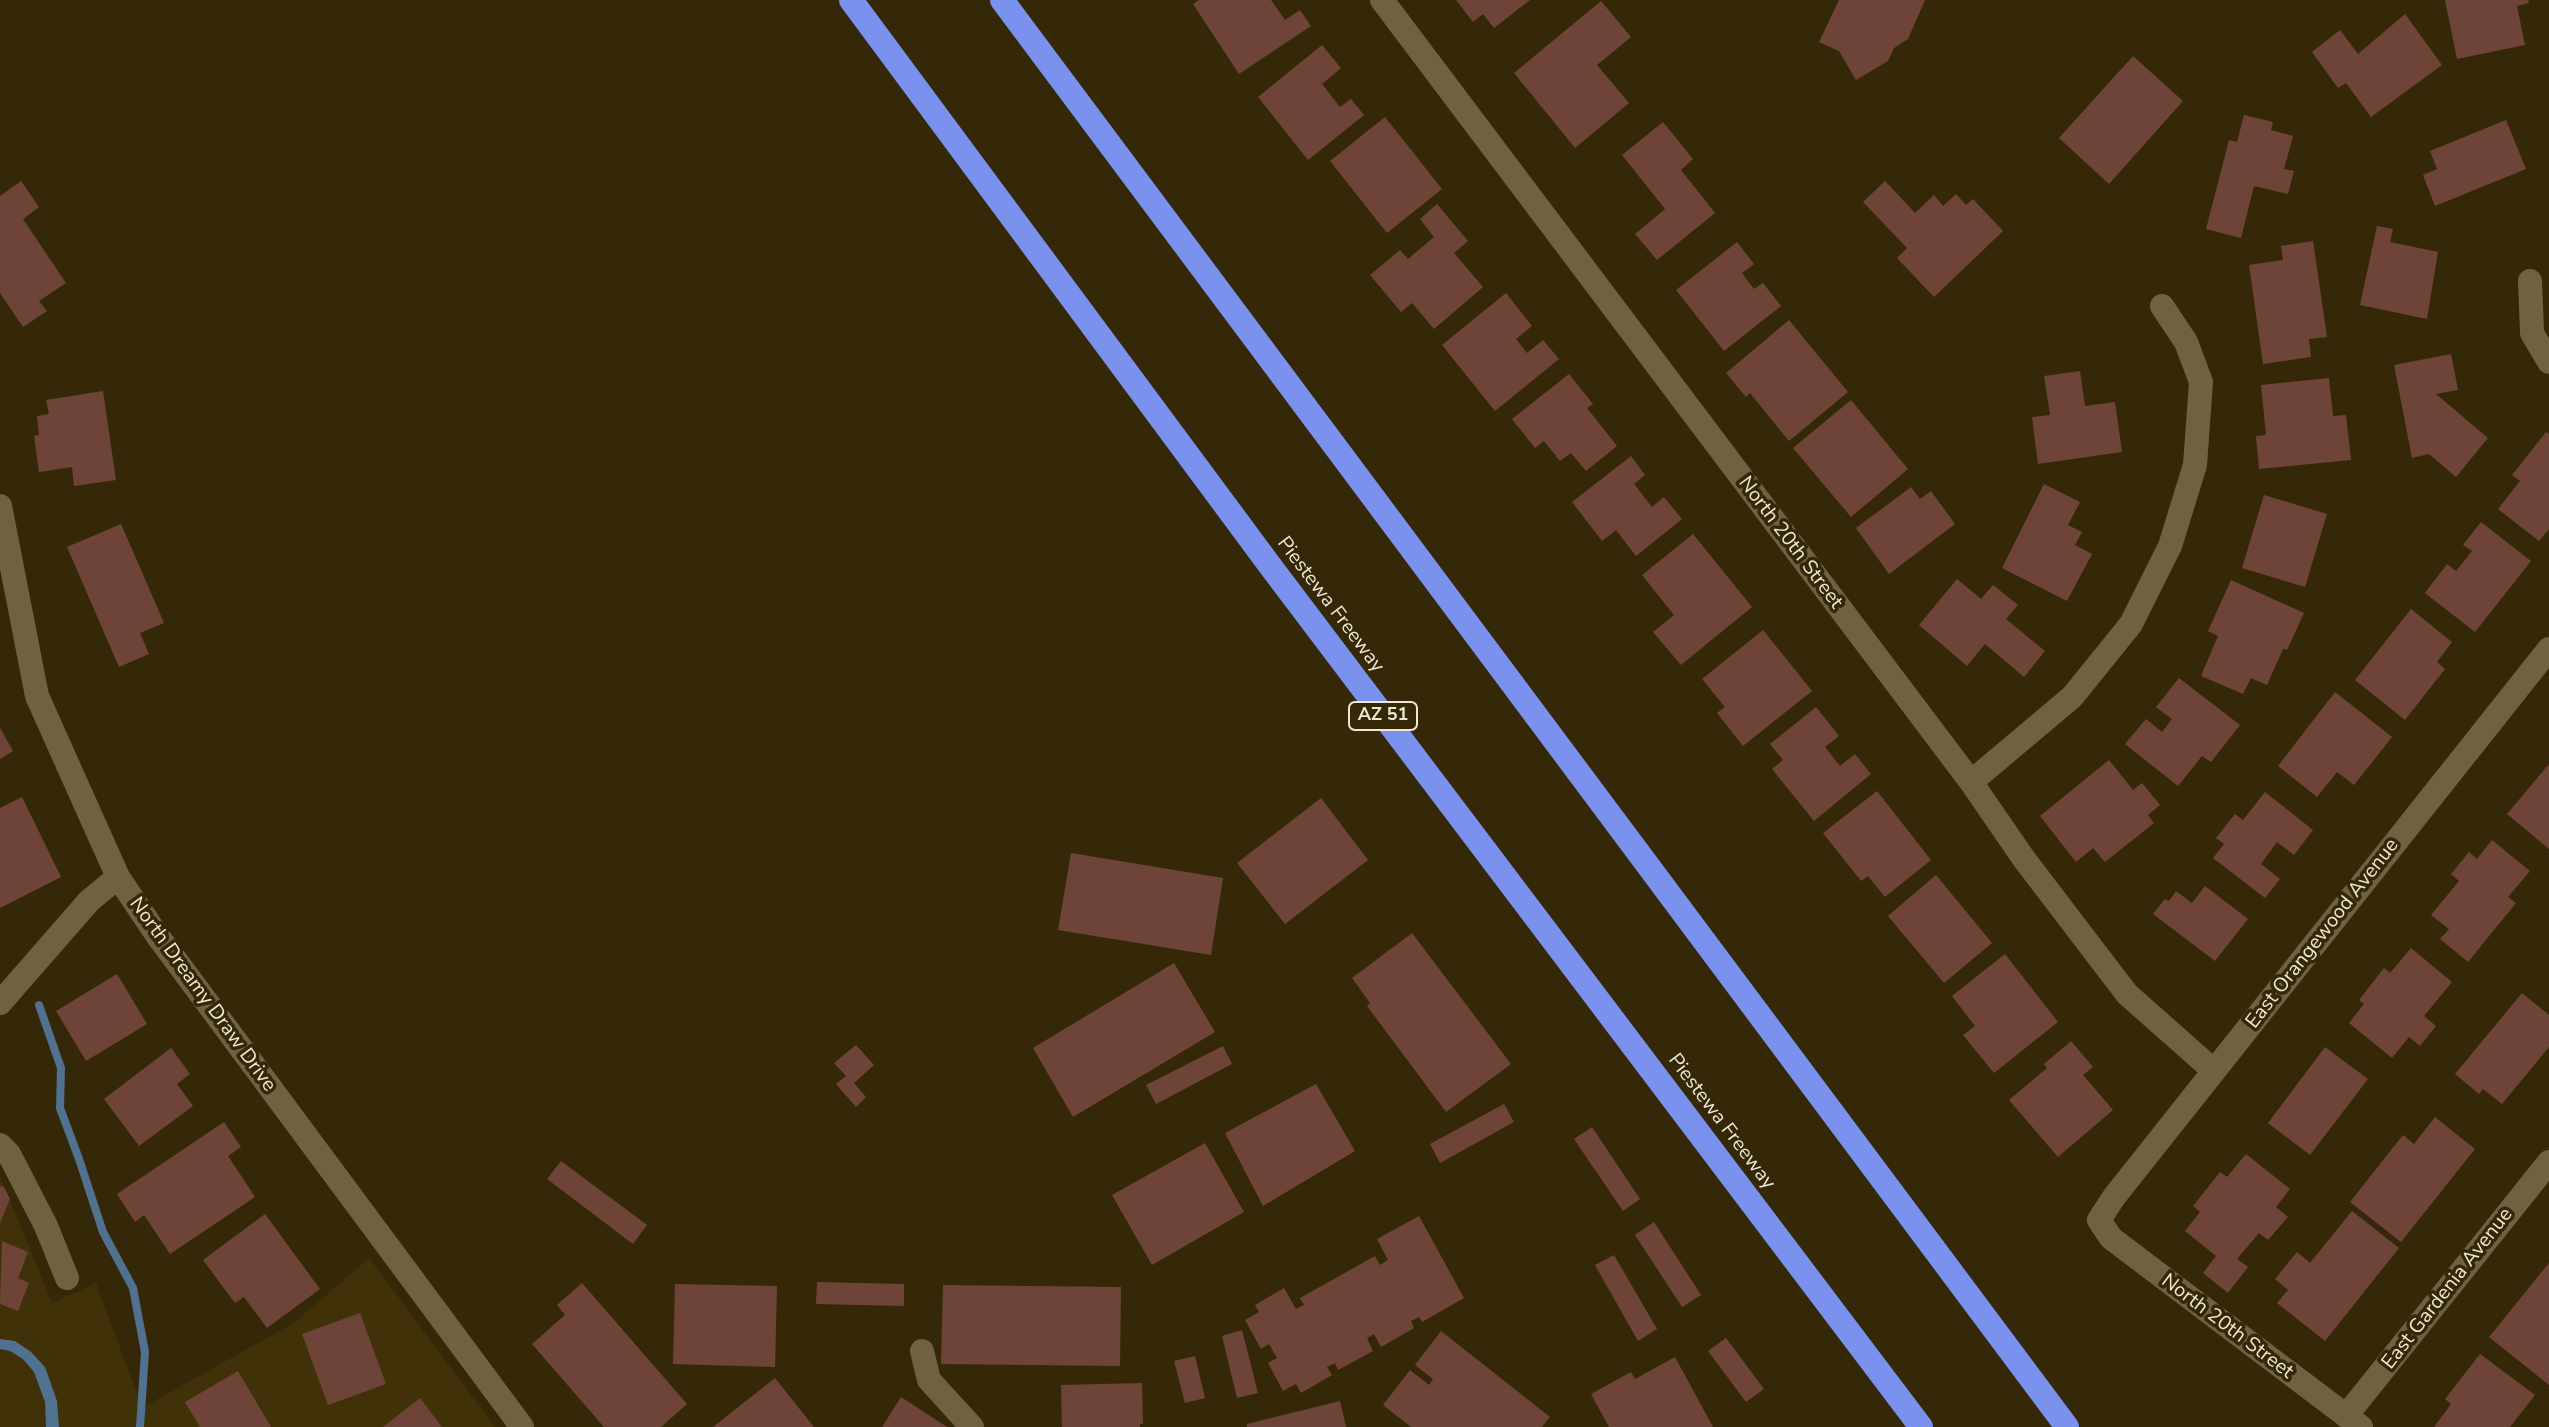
<!DOCTYPE html>
<style>
body{margin:0}
canvas{display:block;background:#352808}
</style>
<canvas width="2549" height="1427"></canvas>
<script>
const ctx = document.querySelector('canvas').getContext('2d');
ctx.lineJoin = 'round';
function fillPath(path, color) { ctx.fillStyle = color; ctx.fill(path, 'evenodd'); }
const shape = rows => new Path2D(rows.map(r => 'M' + r).join(''));
function trace(path, color, width, dash) { ctx.strokeStyle = color; ctx.lineWidth = width; ctx.lineCap = dash ? 'butt' : 'round'; ctx.setLineDash(dash || []); ctx.stroke(path); }
function write(font, color, halo, rows, align = 'center') {
  ctx.font = font + ' "Nunito Sans",sans-serif'; ctx.lineWidth = 7; ctx.setLineDash([]); ctx.textBaseline = 'middle'; ctx.strokeStyle = halo; ctx.fillStyle = color; for (const [text, x, y, turn = 0] of rows) {
    ctx.save(); ctx.translate(x, y); ctx.rotate((+turn || 0) * Math.PI / 180); ctx.textAlign = isNaN(turn) ? turn : align; if (halo) ctx.strokeText(text, 0, 0); ctx.fillText(text, 0, 0); ctx.restore();
  }
}
const built = shape([
 [0,1177,52,1303,96,1283,142,1408,294,1323,369,1258,495,1427,0,1427]
]);
const water = shape([
 [0,1339,15,1341,31,1352,45,1367,57,1401,59,1427,46,1427,45,1402,34,1372,23,1359,10,1351,0,1349]
]);
const stream = shape([
 [39,1005,61,1068,60,1108,79,1159,103,1232,133,1288,145,1352,140,1427]
]);
const building = shape([
 [1199,0,1271,0,1285,20,1300,10,1311,26,1239,74,1193,4],
 [1456,0,1530,0,1494,28,1483,14,1473,22],
 [1839,0,1925,0,1908,39,1894,48,1888,61,1856,80,1839,51,1819,42],
 [2445,0,2528,0,2529,3,2517,6,2525,45,2457,59],
 [1601,1,1631,37,1597,65,1629,103,1575,148,1514,73],
 [2405,14,2442,65,2371,117,2346,83,2338,88,2312,52,2340,30,2358,54],
 [1322,45,1341,68,1322,84,1340,107,1351,99,1364,115,1308,160,1258,97],
 [2133,56,2183,101,2109,184,2059,138],
 [2244,115,2273,122,2271,130,2293,136,2284,169,2294,171,2288,194,2254,186,2241,238,2206,229,2229,140,2237,142],
 [1385,117,1442,189,1387,233,1330,161],
 [2506,120,2526,169,2435,206,2423,175,2437,169,2430,151],
 [1663,122,1693,159,1681,170,1715,213,1657,260,1635,234,1665,209,1622,155],
 [21,181,39,207,23,219,66,283,39,301,47,311,23,327,0,293,0,196],
 [1885,181,1915,213,1934,195,1943,206,1956,194,1966,205,1973,199,2003,231,1934,297,1897,258,1907,248,1863,202],
 [1437,204,1468,241,1454,253,1483,287,1434,329,1412,303,1401,312,1370,275,1400,250,1408,259,1434,237,1420,219],
 [2377,226,2393,229,2390,242,2438,252,2427,319,2360,305],
 [2313,241,2327,337,2309,339,2311,357,2263,364,2249,265,2283,260,2281,246],
 [1737,242,1754,264,1742,273,1754,289,1763,283,1781,306,1724,351,1676,290],
 [1506,293,1532,326,1516,339,1527,353,1543,340,1559,359,1495,411,1442,345],
 [1789,320,1848,392,1789,441,1750,393,1746,397,1726,373],
 [2451,354,2458,390,2436,394,2488,438,2456,477,2429,454,2412,458,2394,365],
 [2080,371,2085,406,2115,402,2122,452,2038,464,2032,417,2050,415,2044,376],
 [1569,374,1593,404,1587,408,1617,446,1586,471,1571,453,1560,461,1544,441,1535,448,1512,419],
 [2329,378,2333,416,2346,415,2351,460,2259,469,2256,436,2266,435,2261,385],
 [103,391,116,480,74,486,72,467,39,472,34,436,39,435,37,416,49,414,46,400],
 [1851,400,1908,469,1851,517,1793,448],
 [2546,432,2549,434,2549,529,2539,541,2498,509,2520,481,2512,475],
 [1631,456,1645,475,1634,484,1652,507,1664,497,1682,519,1636,556,1616,530,1602,541,1572,502],
 [2044,484,2080,502,2068,525,2082,532,2075,545,2092,554,2067,601,2002,568],
 [1911,487,1920,499,1931,491,1955,524,1889,574,1856,528],
 [2264,495,2327,514,2305,587,2242,568],
 [2481,522,2531,561,2475,632,2425,593,2447,564,2456,571,2472,551,2463,545],
 [121,524,164,623,140,633,149,654,119,667,67,547],
 [1693,534,1752,607,1681,665,1653,632,1674,615,1642,575],
 [1957,579,1981,599,1993,585,2018,605,2006,619,2045,651,2024,677,1985,644,1967,666,1919,625],
 [2231,580,2304,613,2287,650,2283,649,2267,685,2251,678,2243,694,2201,676,2218,636,2208,631],
 [2411,609,2452,642,2437,662,2445,669,2405,720,2355,680],
 [1763,630,1812,691,1743,746,1717,713,1725,707,1702,679],
 [2179,678,2240,725,2211,762,2202,756,2178,786,2125,744,2146,719,2162,732,2172,719,2156,707],
 [2335,692,2392,737,2354,785,2337,772,2317,797,2278,766],
 [1816,707,1839,736,1825,747,1840,766,1855,754,1871,774,1814,821,1772,769,1783,760,1770,744],
 [0,728,13,751,0,759],
 [2109,760,2133,790,2142,783,2160,805,2148,815,2154,823,2105,862,2093,848,2076,862,2040,816],
 [2549,764,2549,849,2507,814],
 [1877,791,1931,860,1885,897,1868,876,1861,881,1823,833],
 [2265,792,2313,830,2294,855,2277,842,2261,864,2280,879,2265,898,2213,858,2224,844,2216,838,2235,814,2243,820],
 [22,797,61,877,0,908,0,808],
 [1321,798,1368,860,1285,924,1237,863],
 [2492,840,2530,871,2508,897,2516,903,2468,962,2440,939,2449,929,2431,915,2459,881,2451,874,2469,852,2477,859],
 [1071,853,1223,878,1211,955,1058,930],
 [1936,875,1992,943,1944,983,1888,916],
 [2205,886,2248,919,2215,961,2153,914,2165,899,2169,901,2176,891,2192,903],
 [1412,933,1511,1064,1446,1112,1367,1006,1370,1003,1352,978],
 [2411,948,2452,982,2424,1016,2436,1026,2420,1046,2409,1037,2392,1058,2349,1023,2364,1004,2359,1000,2384,968,2390,973],
 [2005,954,2058,1022,1994,1073,1963,1035,1975,1026,1952,996],
 [1174,963,1215,1032,1073,1117,1033,1048],
 [117,974,147,1024,86,1061,56,1011],
 [2522,993,2549,1015,2549,1047,2502,1104,2483,1089,2479,1094,2455,1074],
 [2071,1041,2093,1067,2083,1075,2113,1110,2058,1157,2009,1100,2047,1068,2044,1064],
 [856,1045,874,1065,854,1083,866,1097,856,1107,836,1084,846,1076,834,1063],
 [1223,1046,1232,1064,1156,1104,1146,1085],
 [2325,1047,2368,1079,2310,1155,2268,1123],
 [171,1048,190,1074,177,1084,193,1106,139,1146,104,1099],
 [1316,1084,1355,1151,1263,1206,1225,1133],
 [1504,1104,1514,1122,1440,1163,1430,1144],
 [2435,1117,2475,1149,2401,1242,2350,1202,2403,1135,2414,1144],
 [224,1122,241,1147,228,1156,255,1197,170,1254,144,1215,135,1222,117,1194],
 [1592,1127,1640,1199,1623,1211,1574,1139],
 [1205,1143,1244,1212,1152,1265,1112,1195],
 [2246,1154,2290,1189,2276,1207,2288,1217,2268,1240,2259,1233,2237,1259,2248,1267,2228,1293,2203,1273,2216,1256,2185,1231,2200,1212,2193,1206,2220,1172,2227,1177],
 [561,1161,647,1225,633,1244,547,1179],
 [0,1186,4,1187,10,1199,0,1223],
 [2352,1211,2399,1248,2325,1341,2277,1303,2288,1290,2275,1279,2297,1252,2310,1263],
 [265,1214,320,1289,267,1328,244,1297,235,1303,203,1260],
 [1419,1216,1464,1298,1422,1322,1419,1317,1411,1321,1414,1328,1381,1347,1374,1334,1367,1338,1373,1351,1338,1370,1335,1363,1327,1367,1332,1375,1301,1393,1296,1384,1283,1391,1268,1363,1277,1358,1269,1344,1261,1349,1245,1320,1259,1312,1255,1305,1284,1288,1296,1309,1304,1305,1300,1298,1375,1256,1380,1265,1388,1260,1377,1239],
 [1654,1222,1701,1295,1682,1307,1635,1235],
 [2,1241,28,1252,18,1278,29,1283,18,1311,0,1304],
 [1614,1255,1657,1329,1638,1341,1595,1265],
 [2549,1263,2549,1385,2489,1337],
 [817,1282,904,1284,904,1306,816,1304],
 [582,1283,687,1404,661,1427,604,1427,532,1344,565,1315,557,1305],
 [675,1284,777,1286,775,1367,673,1364],
 [943,1285,1121,1287,1120,1366,941,1364],
 [360,1313,386,1384,328,1405,302,1334],
 [1242,1330,1258,1393,1237,1398,1222,1336],
 [1441,1331,1550,1417,1542,1427,1411,1427,1383,1405,1410,1370,1429,1385,1433,1379,1415,1365],
 [1726,1338,1764,1389,1746,1402,1708,1351],
 [2480,1354,2535,1395,2510,1427,2434,1427,2451,1404,2445,1399],
 [1195,1356,1205,1398,1185,1403,1174,1361],
 [1675,1357,1713,1427,1609,1427,1591,1394,1631,1372,1635,1379],
 [238,1371,271,1427,200,1427,185,1402],
 [775,1378,814,1427,713,1427],
 [1142,1383,1143,1424,1140,1424,1140,1427,1062,1427,1061,1385],
 [901,1397,947,1427,882,1427],
 [420,1398,442,1427,383,1427],
 [1340,1401,1346,1427,1247,1427,1247,1424]
]);
const minor = shape([
 [1382,0,1971,782,2024,859,2127,994,2214,1071],
 [2530,281,2532,333,2549,362],
 [0,506,37,696,118,877,157,935,522,1427],
 [1971,782,2072,697,2131,624,2170,546,2195,465,2201,382,2186,342,2162,306],
 [0,1003,89,901,118,877],
 [0,1145,9,1154,46,1226,67,1278],
 [922,1351,929,1380,972,1427],
 [2346,1416,2549,1162],
 [2361,1427,2111,1238,2099,1220,2114,1197,2549,649]
]);
const highway = shape([
 [851,0,1271,567,1921,1427],
 [1002,0,2067,1427]
]);
const shields = [
 [1383,716,68]
];
const shieldNames = [
 ["AZ 51",1383,716]
];
const streetNames = [
 ["North 20th Street",1790,543,53],
 ["Piestewa Freeway",1330,605,53],
 ["East Orangewood Avenue",2323,934,-52],
 ["North Dreamy Draw Drive",202,995,54],
 ["Piestewa Freeway",1721,1122,53],
 ["East Gardenia Avenue",2448,1289,-52],
 ["North 20th Street",2227,1327,37]
];
fillPath(built, '#413108');
fillPath(water, '#507190');
trace(stream, '#507190', 8);
fillPath(building, '#6e4438');
trace(minor, '#6f6141', 24);
trace(highway, '#7a92ed', 24);
for (const [x, y, w] of shields) { const box = new Path2D(); box.roundRect(x - w / 2, y - 14, w, 28, 6); ctx.fillStyle = '#352808'; ctx.fill(box); trace(box, '#efe7d5', 2); }
write('bold 18px', '#efe7d5', null, shieldNames);
write('20px', '#efe7d5', '#352808', streetNames);
</script>
